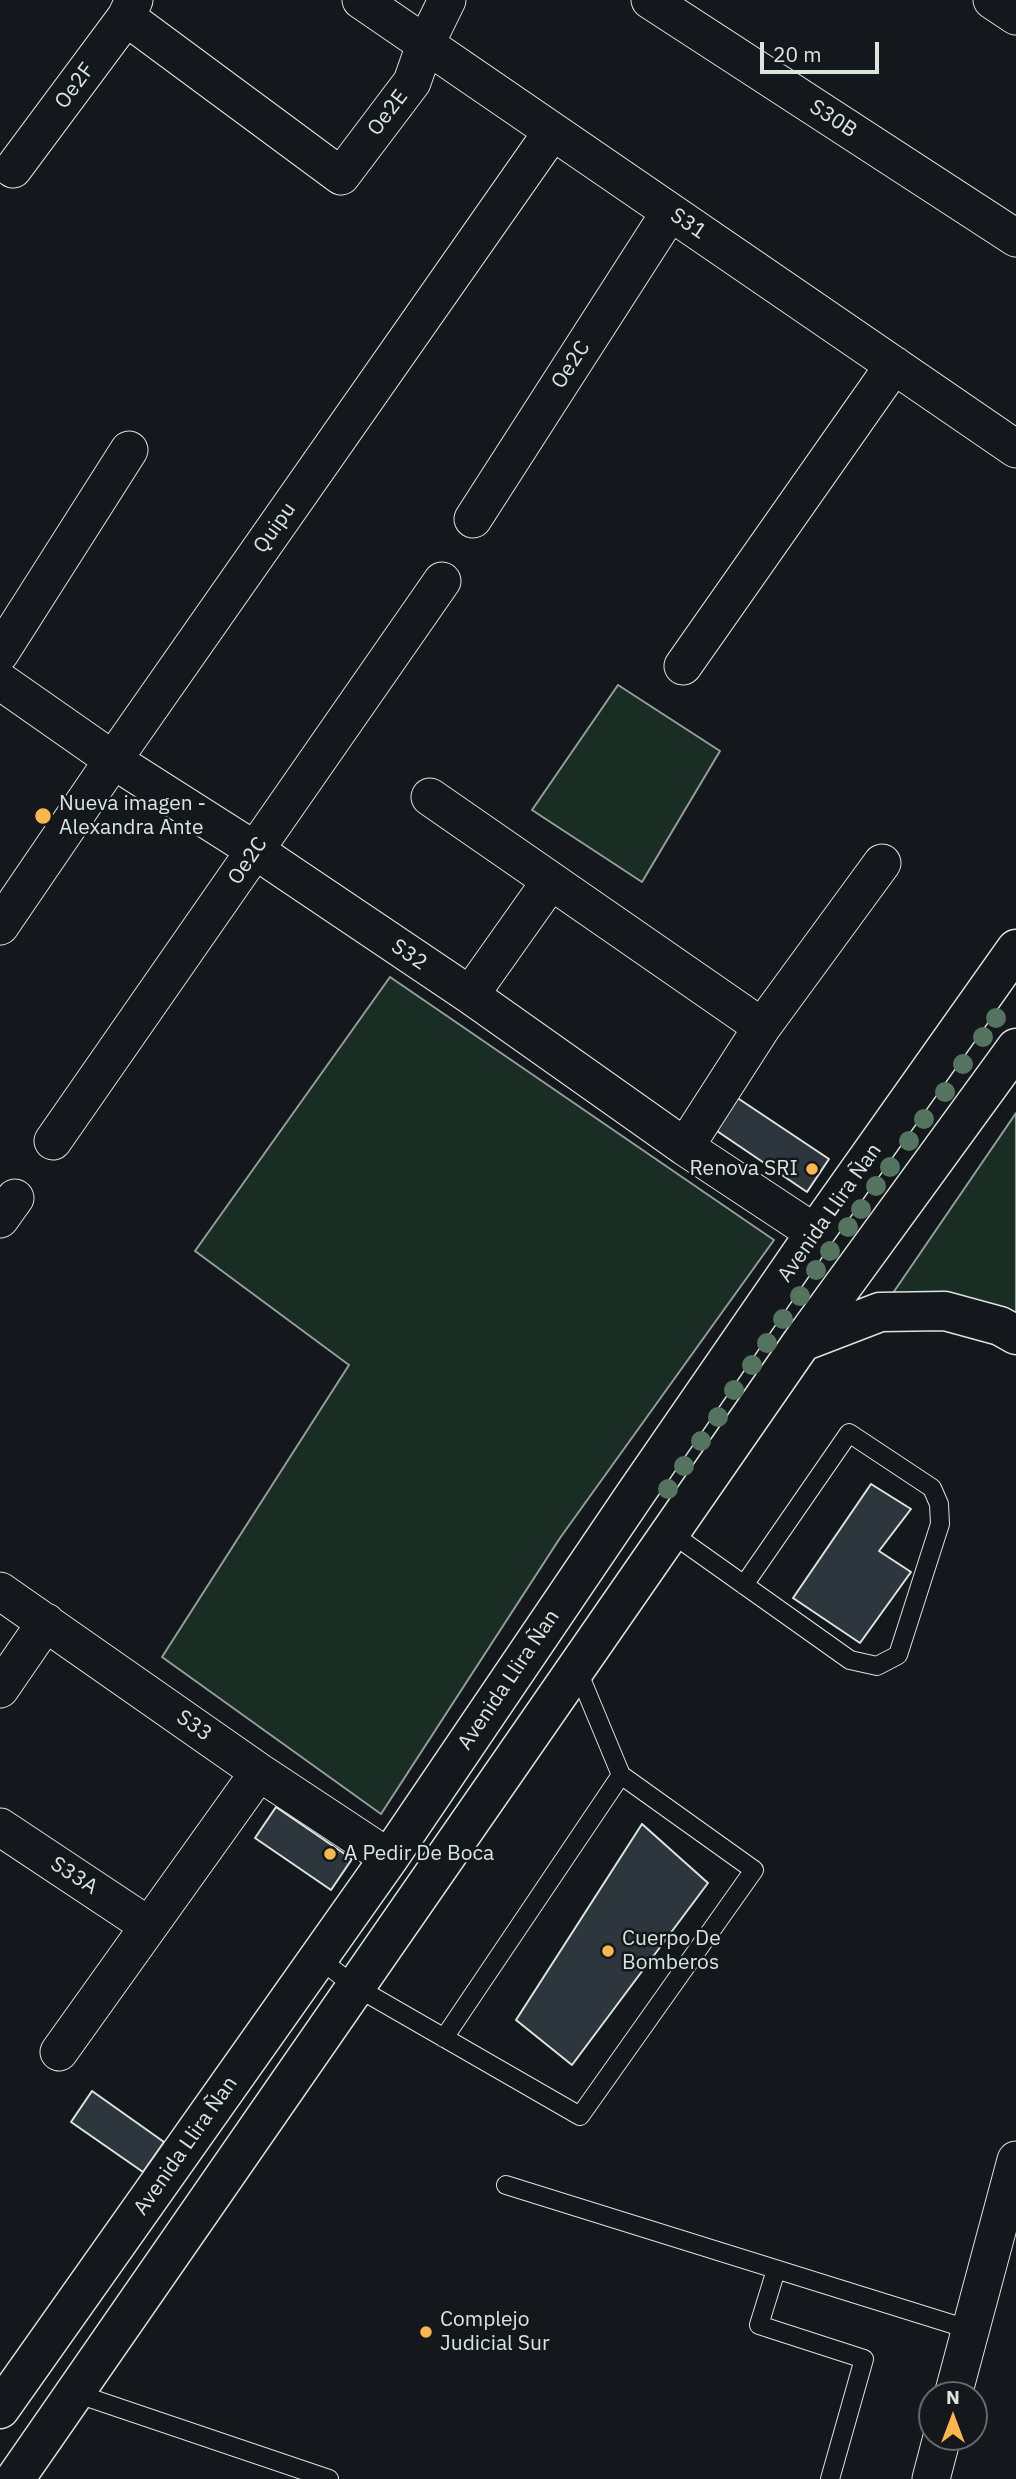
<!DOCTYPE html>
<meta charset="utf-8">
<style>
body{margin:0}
#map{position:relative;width:1016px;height:2479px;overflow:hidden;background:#14181c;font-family:"IBM Plex Sans",sans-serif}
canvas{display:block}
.north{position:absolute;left:918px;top:2381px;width:70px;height:70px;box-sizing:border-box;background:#14181c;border:2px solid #626a69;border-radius:50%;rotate:0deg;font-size:19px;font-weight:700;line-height:28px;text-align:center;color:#d8e6dc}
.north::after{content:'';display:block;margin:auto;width:24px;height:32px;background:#ffb74d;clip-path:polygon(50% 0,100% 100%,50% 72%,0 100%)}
.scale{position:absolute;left:760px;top:42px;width:119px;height:32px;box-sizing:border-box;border:4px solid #d8e6dc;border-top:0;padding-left:9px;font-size:21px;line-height:24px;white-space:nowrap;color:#d8e6dc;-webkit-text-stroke:5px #14181c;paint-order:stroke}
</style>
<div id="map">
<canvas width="1016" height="2479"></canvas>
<div class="north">N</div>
<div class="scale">20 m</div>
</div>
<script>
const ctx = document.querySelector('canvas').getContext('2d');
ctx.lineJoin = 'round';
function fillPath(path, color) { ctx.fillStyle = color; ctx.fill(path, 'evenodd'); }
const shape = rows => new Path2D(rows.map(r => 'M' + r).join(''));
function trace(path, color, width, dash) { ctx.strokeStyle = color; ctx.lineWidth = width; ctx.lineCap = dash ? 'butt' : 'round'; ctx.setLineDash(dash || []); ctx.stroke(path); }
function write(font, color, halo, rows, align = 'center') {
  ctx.font = font + ' "IBM Plex Sans",sans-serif'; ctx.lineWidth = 5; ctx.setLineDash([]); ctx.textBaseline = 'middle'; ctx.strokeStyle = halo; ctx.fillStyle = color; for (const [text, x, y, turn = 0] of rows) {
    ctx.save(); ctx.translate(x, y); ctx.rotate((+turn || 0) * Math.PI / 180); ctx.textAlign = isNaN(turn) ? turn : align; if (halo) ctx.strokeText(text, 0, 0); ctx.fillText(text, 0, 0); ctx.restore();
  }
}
const green = shape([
 [618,685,720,751,642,882,532,810,618,685],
 [390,977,774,1240,560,1538,381,1814,162,1657,349,1365,195,1251,390,977],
 [1016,1113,1016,1335,880,1312,1016,1113]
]);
const building = shape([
 [736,1097,829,1159,807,1192,714,1129,736,1097],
 [871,1484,911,1509,879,1551,911,1572,860,1643,793,1598,871,1484],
 [276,1807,352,1859,331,1890,255,1838,276,1807],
 [642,1824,708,1883,572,2065,516,2020,642,1824],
 [92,2091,164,2142,143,2172,71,2122,92,2091]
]);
const service = shape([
 [671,1533,850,1660,877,1666,898,1655,940,1524,939,1504,932,1488,849,1433,744,1585],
 [577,1669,621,1775],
 [318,1958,356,1987,580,2116,754,1870,621,1775,444,2038],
 [506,2185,971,2330],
 [776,2270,759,2325,864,2359,830,2479],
 [75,2393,329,2479]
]);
const minor = shape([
 [361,0,1016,449],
 [650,0,1016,238],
 [992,0,1016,16],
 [126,17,341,176,412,82,425,45,447,0],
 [13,169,126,17,134,0],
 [473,519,670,212],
 [0,653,129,450],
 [683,666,894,365],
 [0,681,113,760,256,851,470,995,685,1147,815,1233],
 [430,797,762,1027],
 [0,926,113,760,552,132],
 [470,995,550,882],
 [53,1141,442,581],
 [685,1147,762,1027,882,863],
 [0,1219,15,1198],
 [0,1591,259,1772,389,1858],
 [0,1689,46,1622],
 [0,1827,149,1926],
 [59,2052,259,1772],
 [953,2395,1016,2160],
 [931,2479,942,2437]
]);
const tertiary = shape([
 [802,1342,880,1312,945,1311,1000,1326,1016,1335],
 [0,2409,389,1858,636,1493,815,1233,1016,949],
 [15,2479,802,1342,1016,1048]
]);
const trees = [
 [996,1018],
 [983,1037],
 [963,1064],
 [945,1092],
 [924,1119],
 [909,1141],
 [890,1167],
 [876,1186],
 [861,1209],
 [848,1227],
 [830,1251],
 [816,1270],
 [800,1296],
 [783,1319],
 [767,1343],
 [752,1365],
 [734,1390],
 [718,1417],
 [701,1441],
 [684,1466],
 [668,1489]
];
const markers = [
 [43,816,9,"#ffb74d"],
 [812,1169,7,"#ffb74d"],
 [330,1854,7,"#ffb74d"],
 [608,1951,7,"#ffb74d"],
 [426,2332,7,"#ffb74d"]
];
const streetNames = [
 ["Oe2F",75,86,-54],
 ["Oe2E",388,113,-53],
 ["S30B",833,119,33],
 ["S31",688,224,34],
 ["Oe2C",571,365,-57],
 ["Quipu",275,528,-55],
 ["Oe2C",248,861,-56],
 ["S32",409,955,34],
 ["Avenida Llira Ñan",830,1213,-55],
 ["Avenida Llira Ñan",509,1680,-56],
 ["S33",194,1726,35],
 ["S33A",74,1876,33],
 ["Avenida Llira Ñan",186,2146,-55]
];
const poiNames = [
 ["Nueva imagen -",59,804],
 ["Alexandra Ante",59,828],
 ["Renova SRI",798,1169,"right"],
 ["A Pedir De Boca",344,1854],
 ["Cuerpo De",622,1939],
 ["Bomberos",622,1963],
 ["Complejo",440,2320],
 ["Judicial Sur",440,2344]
];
fillPath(green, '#1a2d24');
trace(green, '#939e99', 2);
fillPath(building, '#2c363c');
trace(building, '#d8e6dc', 2);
trace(service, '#d8e6dc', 20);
trace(minor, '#d8e6dc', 39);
trace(tertiary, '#d8e6dc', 41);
trace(service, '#14181c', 18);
trace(minor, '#14181c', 37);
trace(tertiary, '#14181c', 38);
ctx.fillStyle = '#55745f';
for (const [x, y] of trees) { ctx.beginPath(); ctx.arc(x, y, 10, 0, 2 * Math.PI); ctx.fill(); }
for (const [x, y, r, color] of markers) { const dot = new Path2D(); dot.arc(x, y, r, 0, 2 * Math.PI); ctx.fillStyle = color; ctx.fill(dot); trace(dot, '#14181c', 2.5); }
write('21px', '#d8e6dc', '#14181c', streetNames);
write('21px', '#d8e6dc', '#14181c', poiNames, 'left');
</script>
